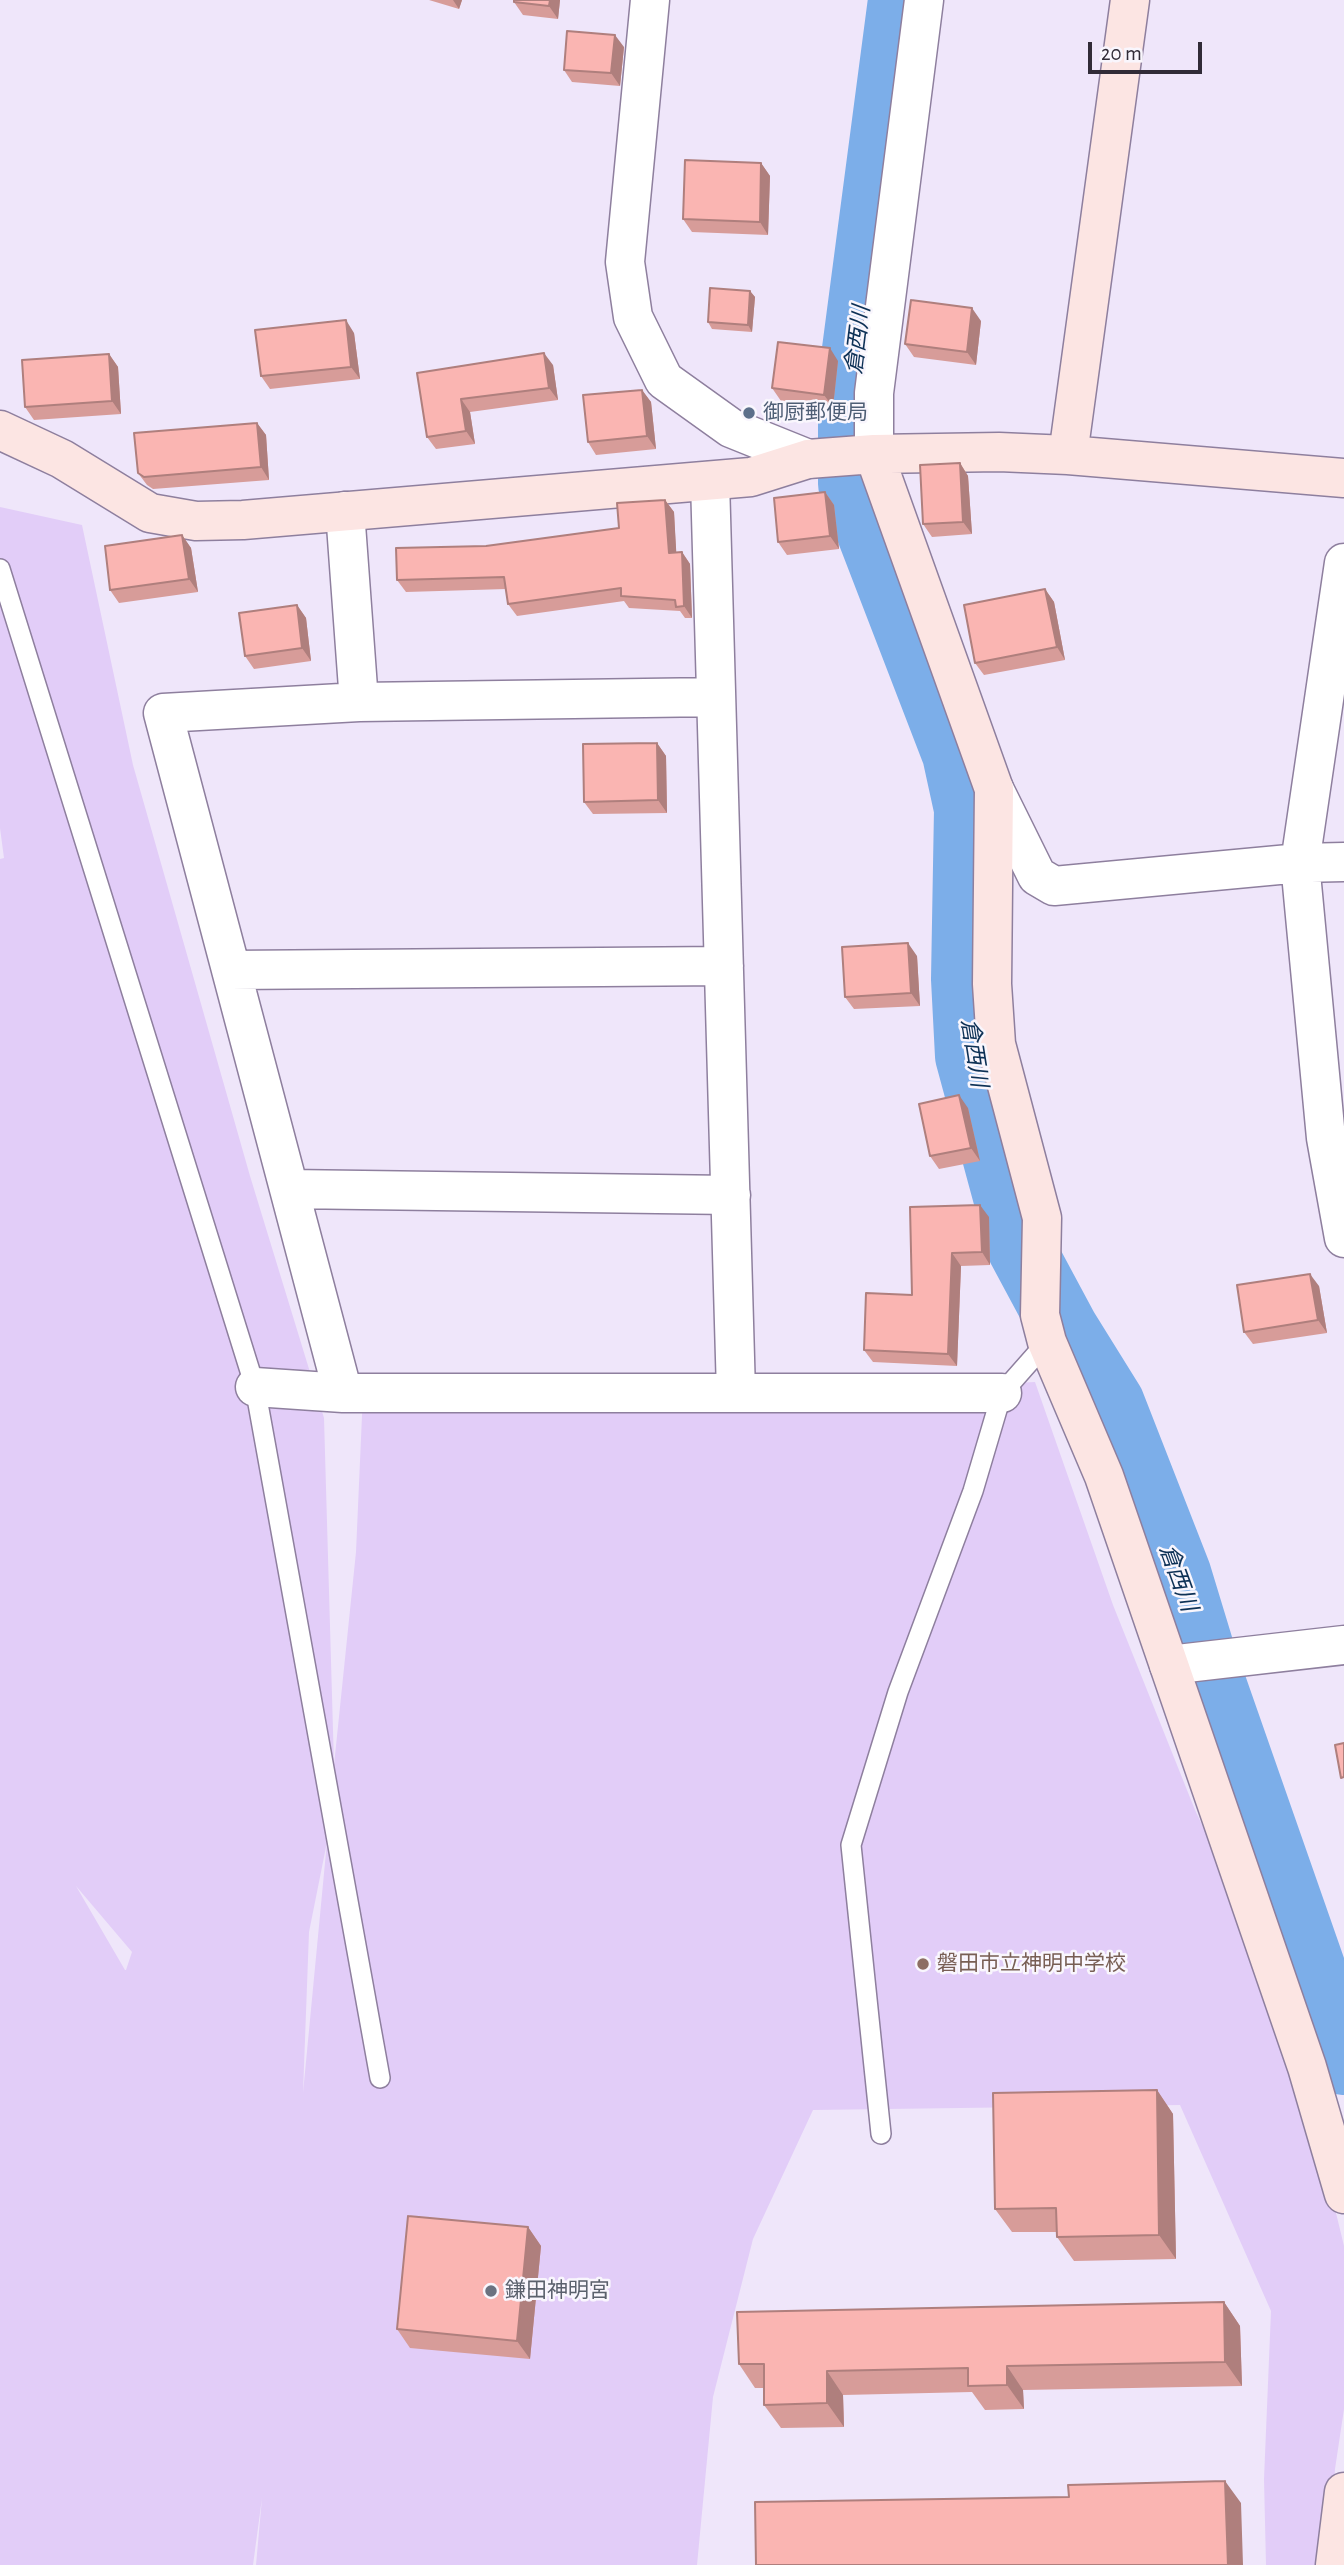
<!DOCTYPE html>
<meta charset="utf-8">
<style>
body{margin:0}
#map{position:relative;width:1344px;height:2565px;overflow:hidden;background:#efe6fa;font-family:"Alegreya Sans",sans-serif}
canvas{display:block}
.scale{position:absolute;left:1088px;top:42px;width:114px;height:32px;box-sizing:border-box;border:4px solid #312b37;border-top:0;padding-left:9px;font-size:21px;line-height:24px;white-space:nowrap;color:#312b37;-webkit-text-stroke:5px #f9f6fd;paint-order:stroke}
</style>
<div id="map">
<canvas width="1344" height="2565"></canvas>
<div class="scale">20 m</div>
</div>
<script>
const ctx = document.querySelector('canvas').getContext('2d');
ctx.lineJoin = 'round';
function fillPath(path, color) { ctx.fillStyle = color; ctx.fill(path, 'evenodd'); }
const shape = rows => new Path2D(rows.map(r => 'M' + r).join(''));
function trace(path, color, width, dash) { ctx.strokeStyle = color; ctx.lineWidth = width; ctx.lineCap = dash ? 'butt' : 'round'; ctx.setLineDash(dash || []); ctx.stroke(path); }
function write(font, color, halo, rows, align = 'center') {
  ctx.font = font + ' "Alegreya Sans","Noto Sans JP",sans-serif'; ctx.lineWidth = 5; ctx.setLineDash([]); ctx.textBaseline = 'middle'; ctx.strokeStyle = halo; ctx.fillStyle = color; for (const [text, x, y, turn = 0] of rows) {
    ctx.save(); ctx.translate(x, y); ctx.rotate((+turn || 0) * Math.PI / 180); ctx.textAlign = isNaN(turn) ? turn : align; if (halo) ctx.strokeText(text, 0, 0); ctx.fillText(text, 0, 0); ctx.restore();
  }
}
const green = shape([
 [0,507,82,525,133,765,250,1176,324,1418,334,1765,356,1552,363,1393,816,1393,1035,1382,1113,1605,1195,1810,1284,1998,1344,2246,1344,2409,1335,2469,1329,2565,1266,2565,1264,2479,1271,2311,1180,2105,813,2110,753,2239,713,2397,697,2565,256,2565,262,2498,253,2565,0,2565,0,859,4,858,0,828],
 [327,1842,303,2093,309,1932],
 [76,1886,132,1952,126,1970,125,1970]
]);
const river = shape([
 [902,0,852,380,852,484,956,754,968,809,965,979,969,1056,1021,1248,1065,1330,1111,1404,1177,1573,1201,1652,1344,2061]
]);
const lane = shape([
 [0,569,255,1387,380,2078],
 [881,2134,851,1845,898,1692,973,1491,1002,1393,1047,1342]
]);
const street = shape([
 [650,0,625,262,633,317,664,380,731,428,808,459],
 [874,454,874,393,924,0],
 [710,481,736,1393],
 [345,511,359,702],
 [1344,563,1300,863,1326,1138,1344,1238],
 [994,789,1037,876,1054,886,1300,863,1344,862],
 [231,970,724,966],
 [289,1189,731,1195],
 [255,1387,343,1393,1002,1393],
 [343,1393,163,713,359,702,716,697],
 [1169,1665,1344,1645]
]);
const secondary = shape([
 [0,430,62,459,150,513,196,521,243,520,751,477,808,459,874,454,999,452,1068,455,1344,478],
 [874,454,994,789,992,984,996,1044,1042,1218,1040,1315,1047,1342,1104,1476,1307,2067,1344,2194],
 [1068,455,1130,0],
 [1335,2565,1344,2492]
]);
const wall = shape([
 [429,0,462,0,459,9],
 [514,0,560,0,558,19,523,15,514,2],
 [624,47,620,86,572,82,564,70],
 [761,163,770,176,768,235,692,232,683,219],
 [750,291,755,297,752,332,712,329,708,322],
 [981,321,976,365,914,357,905,344],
 [354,333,360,379,270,389,261,376],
 [109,354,118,367,121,414,34,420,25,407],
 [838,361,833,407,781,401,772,388],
 [553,365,558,400,470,412,475,444,436,449,427,437,417,373],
 [642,390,651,402,656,449,596,455,588,442],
 [257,423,266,435,269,480,153,489,147,485,138,473],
 [960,463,968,476,972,534,932,537,923,524],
 [825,492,834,505,839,549,787,555,778,542],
 [665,500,674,512,676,552,682,552,690,564,692,618,685,618,680,611,629,608,624,601,517,616,508,604,506,589,406,592,397,580,486,546,619,528],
 [182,535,191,548,198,592,119,603,110,590],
 [1045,589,1054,602,1065,660,984,675,975,663],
 [297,605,306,618,311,661,254,669,245,656],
 [657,743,666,756,667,813,593,814,584,802],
 [917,956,920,1006,854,1009,845,997],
 [968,1108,980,1161,939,1169,930,1156],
 [910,1207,989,1217,990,1265,961,1266,957,1366,873,1362,864,1350,912,1295],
 [1319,1286,1327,1333,1253,1344,1244,1332],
 [1157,2090,1173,2114,1176,2259,1074,2261,1057,2237,1057,2232,1012,2232,995,2209],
 [528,2227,541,2246,530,2359,410,2348,397,2329],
 [1224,2302,1240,2326,1242,2386,1023,2390,1024,2409,985,2410,972,2392,843,2395,844,2427,781,2428,764,2405,764,2388,755,2388,739,2364]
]);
const shadedWall = shape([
 [453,0,462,0,459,9],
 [550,0,560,0,558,19,549,6],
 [615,35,624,47,620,86,611,73],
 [761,163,770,176,768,235,760,222],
 [750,291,755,297,752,332,748,325],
 [972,308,981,321,976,365,967,352],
 [346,320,354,333,360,379,351,367],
 [830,348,838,361,833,407,824,395],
 [544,353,553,365,558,400,549,388],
 [109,354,118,367,121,414,112,401],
 [642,390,651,402,656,449,647,436],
 [461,399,470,412,475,444,466,431],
 [257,423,266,435,269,480,261,467],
 [960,463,968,476,972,534,963,522],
 [825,492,834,505,839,549,830,536],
 [665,500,674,512,677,565,669,553],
 [182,535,191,548,198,592,189,579],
 [682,552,690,564,692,618,684,606],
 [1045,589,1054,602,1065,660,1057,647],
 [297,605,306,618,311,661,302,648],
 [657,743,666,756,667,813,658,800],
 [908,943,917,956,920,1006,911,993],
 [959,1095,968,1108,980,1161,971,1148],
 [980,1205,989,1217,990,1265,982,1252],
 [952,1253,961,1266,957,1366,948,1354],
 [1310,1274,1319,1286,1327,1333,1318,1320],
 [1157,2090,1173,2114,1176,2259,1159,2235],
 [528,2227,541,2246,530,2359,517,2341],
 [1224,2302,1240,2326,1242,2386,1225,2362],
 [1007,2366,1023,2390,1024,2409,1007,2385],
 [827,2371,843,2395,844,2427,827,2403],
 [1225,2481,1241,2503,1243,2565,1228,2565]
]);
const building = shape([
 [514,0,550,0,549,6,514,2,514,0],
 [567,31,615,35,611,73,564,70,567,31],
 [685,160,761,163,760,222,683,219,685,160],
 [710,288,750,291,748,325,708,322,710,288],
 [911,300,972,308,967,352,905,344,911,300],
 [346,320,351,367,261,376,255,330,346,320],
 [778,342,830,348,824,395,772,388,778,342],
 [544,353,549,388,461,399,466,431,427,437,417,373,544,353],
 [109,354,112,401,25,407,22,360,109,354],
 [642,390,647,436,588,442,583,395,642,390],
 [257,423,261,467,144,477,138,473,134,433,257,423],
 [960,463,963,522,923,524,920,465,960,463],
 [825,492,830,536,778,542,774,498,825,492],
 [665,500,669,553,682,552,684,606,676,607,675,600,621,596,621,588,508,604,504,577,397,580,396,548,486,546,619,528,617,503,665,500],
 [182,535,189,579,110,590,105,546,182,535],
 [1045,589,1057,647,975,663,964,605,1045,589],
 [297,605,302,648,245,656,239,613,297,605],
 [657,743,658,800,584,802,583,744,657,743],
 [908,943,911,993,845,997,842,947,908,943],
 [959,1095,971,1148,930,1156,919,1104,959,1095],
 [980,1205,982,1252,952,1253,948,1354,864,1350,866,1293,912,1295,910,1207,980,1205],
 [1310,1274,1318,1320,1244,1332,1237,1285,1310,1274],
 [1344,1743,1344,1777,1341,1778,1335,1745,1344,1743],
 [1157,2090,1159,2235,1057,2237,1056,2208,995,2209,993,2093,1157,2090],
 [408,2216,528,2227,517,2341,397,2329,408,2216],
 [1224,2302,1225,2362,1007,2366,1007,2385,968,2386,968,2368,827,2371,827,2403,764,2405,764,2364,739,2364,737,2312,1224,2302],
 [1225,2481,1228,2565,756,2565,755,2502,1069,2497,1068,2485,1225,2481]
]);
const markers = [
 [749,413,7,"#5c6f8a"],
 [923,1964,7,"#8d6e63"],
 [491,2291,7,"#6b7280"]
];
const serviceNames = [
 ["御厨郵便局",763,413]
];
const educationNames = [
 ["磐田市立神明中学校",937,1964]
];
const worshipNames = [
 ["鎌田神明宮",505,2291]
];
const waterNames = [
 ["倉西川",858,340,-83],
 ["倉西川",974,1053,81],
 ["倉西川",1178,1578,70]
];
fillPath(green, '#e2cdf8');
trace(river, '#7caee9', 68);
trace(lane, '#8e7f9e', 22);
trace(street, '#8e7f9e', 41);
trace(secondary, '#8e7f9e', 41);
trace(lane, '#fff', 19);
trace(street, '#fff', 38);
trace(secondary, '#fce5e3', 38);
fillPath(wall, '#d79c99');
fillPath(shadedWall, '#af7f7d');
fillPath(building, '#fab5b2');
trace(building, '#af7f7d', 2);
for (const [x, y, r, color] of markers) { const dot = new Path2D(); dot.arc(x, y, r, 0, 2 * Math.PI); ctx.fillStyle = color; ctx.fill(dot); trace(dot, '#f9f6fd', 2.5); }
write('21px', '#4e5e75', '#f9f6fd', serviceNames, 'left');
write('21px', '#785e54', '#f9f6fd', educationNames, 'left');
write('21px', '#5b616d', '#f9f6fd', worshipNames, 'left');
write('italic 23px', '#0d3156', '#f9f6fd', waterNames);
</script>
